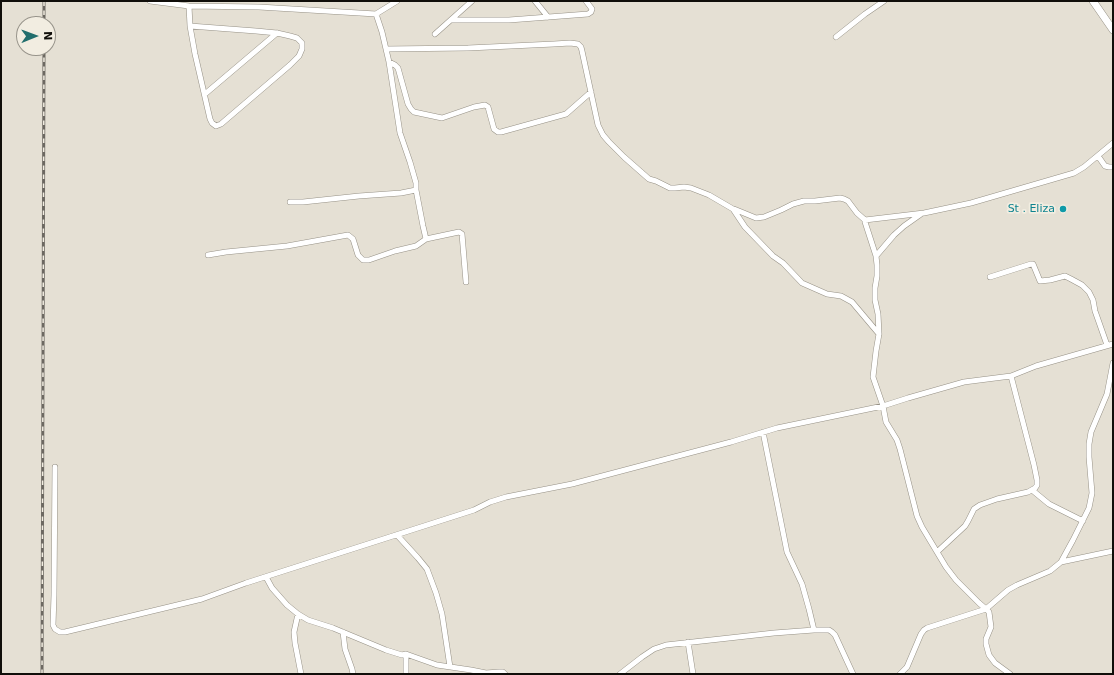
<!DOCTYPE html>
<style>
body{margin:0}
#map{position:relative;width:1114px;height:675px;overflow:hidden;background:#e5e0d4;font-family:"DejaVu Sans",sans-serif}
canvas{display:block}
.frame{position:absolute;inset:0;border:2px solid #100e0a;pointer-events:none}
.north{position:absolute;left:16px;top:16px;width:40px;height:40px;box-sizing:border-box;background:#f2ede1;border:1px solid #98948b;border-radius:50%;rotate:89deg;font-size:11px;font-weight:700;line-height:16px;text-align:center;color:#100e0a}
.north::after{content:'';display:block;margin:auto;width:14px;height:18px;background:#226e6d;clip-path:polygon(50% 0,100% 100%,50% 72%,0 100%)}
</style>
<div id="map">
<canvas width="1114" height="675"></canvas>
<div class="frame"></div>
<div class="north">N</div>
</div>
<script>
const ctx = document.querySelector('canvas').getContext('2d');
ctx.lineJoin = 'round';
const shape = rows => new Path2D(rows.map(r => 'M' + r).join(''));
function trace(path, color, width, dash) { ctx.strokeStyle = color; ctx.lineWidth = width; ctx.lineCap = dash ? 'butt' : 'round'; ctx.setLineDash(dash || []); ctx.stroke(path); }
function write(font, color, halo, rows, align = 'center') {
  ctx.font = font + ' "DejaVu Sans",sans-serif'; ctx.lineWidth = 3.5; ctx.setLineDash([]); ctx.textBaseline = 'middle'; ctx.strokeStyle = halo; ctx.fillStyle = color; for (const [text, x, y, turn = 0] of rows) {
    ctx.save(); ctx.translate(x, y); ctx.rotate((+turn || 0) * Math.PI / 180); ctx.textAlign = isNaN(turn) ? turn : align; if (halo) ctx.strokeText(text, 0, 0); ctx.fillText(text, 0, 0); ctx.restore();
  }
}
const minor = shape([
 [150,1,189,6,259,7,376,14,397,1],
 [535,1,548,17],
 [189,6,190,26,195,54,210,119,212,123,216,126,221,124,290,65,299,56,302,49,302,43,297,38,290,36,277,33,256,31,190,26],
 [452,20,509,20,588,14,591,12,592,9,586,1],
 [435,34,472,1],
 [836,37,865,14,884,1],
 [386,49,468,48,554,44,570,43,578,44,581,47,582,51,598,125,603,135,609,142,624,157,649,179,656,181,670,188,675,188,684,187,691,188,709,195,733,209,745,227,773,256,783,263,802,283,827,294,841,296,852,302,879,334],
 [389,62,395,65,398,68,408,104,411,109,414,112,442,118,474,107,485,105,488,107,494,129,498,132,501,132,566,114,591,92],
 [205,94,277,33],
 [1098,156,1105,166,1109,167,1113,167],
 [416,190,423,226,426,239],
 [290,202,303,202,359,196,401,193,416,190,416,183,410,162,400,133,389,62,382,32,376,14],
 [734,209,756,218,764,217,781,210,793,204,804,201,815,201,840,198,844,199,848,201,857,213,865,220],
 [208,255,226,252,287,246,348,235,353,239,358,255,363,260,369,260,395,251,416,246,426,239,459,232,462,234,466,282],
 [876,256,894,235,904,226,921,214],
 [990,277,1031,264,1033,264,1040,281,1050,280,1065,276,1071,279,1082,285,1089,292,1093,300,1095,311,1107,345],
 [763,432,787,552,802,584,809,609,814,630],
 [55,467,54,595,53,625,55,629,60,632,65,632,202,599,246,583,474,510,490,502,506,497,572,484,731,442,777,428,883,406,908,398,964,382,1011,376,1036,366,1113,344],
 [1032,490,1049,504,1083,521],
 [397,535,418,558,427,569,436,593,442,614,450,667],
 [937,552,965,526,968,521,974,509,980,505,997,499,1028,492,1035,488,1037,485,1037,480,1034,465,1011,376],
 [1061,562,1113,551],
 [266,577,272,588,287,605,298,614,308,620,333,628,386,650,402,655,406,654,437,665,471,670,486,673,499,672,503,672,505,674],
 [298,614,294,632,295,643,301,674],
 [343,632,345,649,352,669,353,674],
 [688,642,693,674],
 [406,654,406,674],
 [620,674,642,657,654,649,666,645,774,633,814,630,829,630,832,632,835,635,853,674],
 [900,674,907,667,921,634,924,630,927,628,986,609,1008,590,1017,585,1050,571,1061,562,1073,540,1089,508,1092,493,1089,457,1089,444,1091,432,1107,394,1113,363],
 [1010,674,995,663,989,655,986,644,986,639,991,627,989,612,986,609,979,603,956,580,946,567,922,527,917,516,900,449,897,440,886,422,883,406,873,377,876,351,879,334,878,314,875,300,875,288,877,276,877,265,876,256,865,222,865,220,924,213,971,203,1074,173,1084,167,1113,143]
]);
const major = shape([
 [1093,1,1113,30]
]);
const rail = shape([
 [44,24,44,1],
 [42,674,44,48]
]);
const markers = [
 [1063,209,4,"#0f9aa8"]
];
const cultureNames = [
 ["St . Eliza",1055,209]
];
trace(minor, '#969186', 6);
trace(major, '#969186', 8);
trace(minor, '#fff', 5);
trace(major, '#fff', 7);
trace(rail, '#6c6861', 3);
trace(rail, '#f2ede1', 1.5, [4.5]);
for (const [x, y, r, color] of markers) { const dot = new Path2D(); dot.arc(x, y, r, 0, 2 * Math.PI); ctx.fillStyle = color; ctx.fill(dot); trace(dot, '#f2ede1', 1.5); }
write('11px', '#0d838f', '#f2ede1', cultureNames, 'right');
</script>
